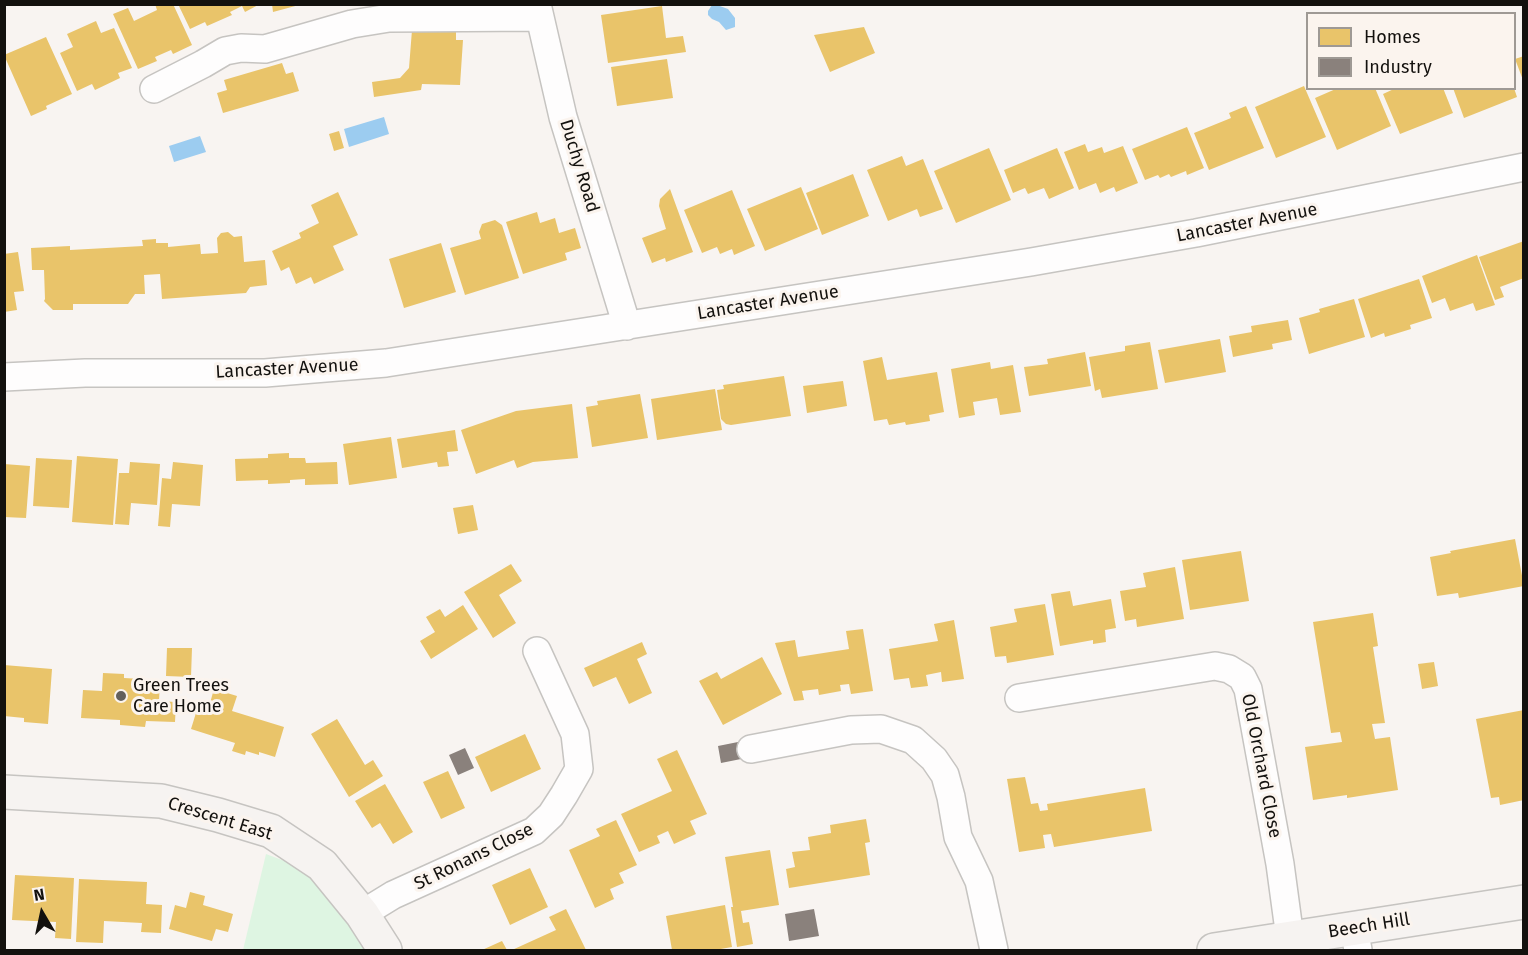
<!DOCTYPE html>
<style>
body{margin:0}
#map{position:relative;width:1528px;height:955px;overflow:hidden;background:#f8f4f1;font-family:"Fira Sans",sans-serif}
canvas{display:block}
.frame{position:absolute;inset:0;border:6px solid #13110e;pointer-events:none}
.legend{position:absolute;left:1306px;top:12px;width:210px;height:78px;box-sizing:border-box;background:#fbf4ee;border:2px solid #9e9994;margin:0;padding:8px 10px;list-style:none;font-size:18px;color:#13110e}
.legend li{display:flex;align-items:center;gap:12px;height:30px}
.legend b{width:30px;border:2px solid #9e9994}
.north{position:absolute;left:12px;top:883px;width:60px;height:60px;-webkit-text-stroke:4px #fbf4ee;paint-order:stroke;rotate:351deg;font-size:16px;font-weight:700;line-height:24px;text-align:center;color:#13110e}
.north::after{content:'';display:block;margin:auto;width:21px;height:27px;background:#13110e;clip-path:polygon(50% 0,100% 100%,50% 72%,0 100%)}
</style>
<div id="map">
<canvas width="1528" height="955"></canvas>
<div class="frame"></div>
<ul class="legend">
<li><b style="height:16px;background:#e9c46a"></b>Homes</li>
<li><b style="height:16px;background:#8a817c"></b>Industry</li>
</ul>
<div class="north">N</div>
</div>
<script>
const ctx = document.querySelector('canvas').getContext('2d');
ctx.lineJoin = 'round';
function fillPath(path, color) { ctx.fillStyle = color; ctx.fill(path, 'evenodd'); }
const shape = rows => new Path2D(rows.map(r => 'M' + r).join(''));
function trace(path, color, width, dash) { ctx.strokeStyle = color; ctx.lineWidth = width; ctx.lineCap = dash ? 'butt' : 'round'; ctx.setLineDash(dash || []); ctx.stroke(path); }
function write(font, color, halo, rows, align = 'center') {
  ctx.font = font + ' "Fira Sans",sans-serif'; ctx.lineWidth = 6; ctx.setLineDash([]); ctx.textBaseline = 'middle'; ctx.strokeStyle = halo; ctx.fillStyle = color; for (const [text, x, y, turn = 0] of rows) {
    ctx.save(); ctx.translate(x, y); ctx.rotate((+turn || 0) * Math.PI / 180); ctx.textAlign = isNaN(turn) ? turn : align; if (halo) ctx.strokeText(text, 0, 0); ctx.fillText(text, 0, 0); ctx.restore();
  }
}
const green = shape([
 [266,854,317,873,368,950,243,950]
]);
const water = shape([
 [712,5,717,5,728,9,735,18,735,27,726,30,719,22,712,19,708,15,708,11],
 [384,117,389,134,349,147,344,129],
 [200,136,206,152,174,162,169,146]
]);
const homes = shape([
 [155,4,173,4,192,45,173,54,171,50,155,57,157,61,138,69,113,14,128,8,134,21,157,10],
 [178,4,260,4,245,12,242,6,230,12,232,15,207,26,205,22,190,29],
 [272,4,299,4,299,5,273,12],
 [662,6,666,38,683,36,686,52,608,63,601,15],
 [96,21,101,33,114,28,132,68,118,73,120,78,95,90,92,84,77,91,60,53,73,47,67,34],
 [864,27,875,53,830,72,814,35],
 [412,30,456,31,456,40,463,40,460,85,422,84,421,90,374,97,372,82,400,78,409,68],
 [46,37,72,94,46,106,47,109,31,116,4,55],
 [1524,56,1524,80,1523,80,1515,59],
 [667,59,673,98,617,106,611,67],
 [282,63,286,74,293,72,299,91,223,113,217,93,227,90,224,80],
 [1304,86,1326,137,1276,158,1255,107],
 [1338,88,1375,88,1391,126,1337,150,1315,98],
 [1396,88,1443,88,1453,113,1400,134,1383,94],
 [1453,88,1514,88,1517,97,1464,118],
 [1246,106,1264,148,1209,170,1194,133,1231,118,1229,113],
 [1187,127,1204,168,1187,175,1186,171,1171,177,1169,174,1160,178,1158,175,1145,180,1132,149],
 [339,131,344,148,334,151,329,134],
 [1085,144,1088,152,1102,147,1104,153,1123,146,1138,183,1116,192,1114,187,1100,193,1096,183,1079,190,1064,152],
 [989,148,1011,200,956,223,934,171],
 [1057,148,1074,188,1049,199,1044,188,1028,194,1025,188,1013,193,1004,170],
 [902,156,906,166,923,159,943,209,920,217,917,209,888,221,867,170],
 [853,174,869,216,822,235,806,193],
 [801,187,818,229,765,251,747,209],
 [670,189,693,252,666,262,665,258,652,263,642,238,666,229,659,206,660,199],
 [732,190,755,246,734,255,732,249,720,254,717,247,702,253,684,210],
 [338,192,358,235,333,246,344,270,314,284,311,277,296,284,289,267,281,271,272,251,301,238,299,233,319,223,311,205],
 [537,212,540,223,555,218,559,233,575,228,581,248,565,253,567,260,523,274,506,222],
 [495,220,502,225,519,278,465,295,450,248,481,239,479,232,482,224],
 [228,232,234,237,242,236,244,262,265,260,267,285,250,287,246,293,162,299,160,274,144,275,145,294,135,294,128,304,73,304,73,310,53,310,44,301,45,299,44,270,32,270,31,248,70,246,70,250,143,246,142,240,156,239,156,243,168,243,168,247,200,244,201,254,218,253,217,238,221,233],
 [1524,241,1524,278,1500,287,1504,297,1495,300,1479,257],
 [441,243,456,292,404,308,389,259],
 [18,252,24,291,14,292,17,310,4,312,4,254],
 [1477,255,1495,305,1476,311,1473,303,1450,311,1445,298,1432,303,1422,276],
 [1419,279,1432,318,1410,325,1411,329,1385,337,1384,333,1371,338,1358,299],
 [1354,299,1365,337,1309,354,1299,318,1320,312,1319,309],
 [1288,320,1292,340,1272,344,1273,349,1233,357,1229,336,1252,332,1251,326],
 [1220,339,1226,372,1165,383,1158,350],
 [1150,342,1158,389,1102,398,1100,389,1095,391,1089,357,1125,351,1125,346],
 [1085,352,1091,386,1029,396,1024,367,1048,364,1047,359],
 [882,357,887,380,937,372,944,412,929,415,930,421,906,425,905,422,889,425,887,419,874,421,863,361],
 [990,362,991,369,1013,365,1021,412,1000,415,997,398,973,402,975,415,959,418,951,369],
 [784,376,791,416,731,425,726,424,721,419,717,390,724,389,723,385],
 [843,381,847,406,807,413,803,386],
 [715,389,722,430,657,440,651,399],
 [640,394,648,438,592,447,586,407,598,405,597,401],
 [572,404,578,458,533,462,517,468,514,460,476,474,461,430,516,411],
 [455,430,458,451,447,452,449,466,438,467,437,462,402,468,397,439],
 [391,437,397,478,349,485,343,444],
 [289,453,289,458,305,458,306,463,337,462,338,484,305,485,305,479,290,480,290,483,268,484,268,480,236,481,235,459,268,458,268,454],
 [77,456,118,459,113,525,72,522],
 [36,458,72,460,69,508,33,506],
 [130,462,160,464,157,505,131,503,129,525,115,524,119,473,129,473],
 [173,462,203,465,200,506,172,504,170,527,158,526,162,478,171,479],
 [4,464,30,466,26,518,4,517],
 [473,505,478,530,458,534,453,508],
 [1515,539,1524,586,1459,598,1458,593,1437,596,1430,557,1451,553,1450,551],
 [1241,551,1249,601,1190,610,1182,560],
 [511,564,522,581,499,595,516,623,493,638,464,592],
 [1175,567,1184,619,1137,627,1136,619,1125,621,1120,591,1146,587,1143,573],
 [1070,591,1073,606,1111,599,1116,628,1105,630,1106,642,1093,644,1093,640,1060,646,1051,594],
 [1045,604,1054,655,1007,663,1006,656,995,657,990,627,1017,622,1014,609],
 [463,605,478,629,431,659,420,641,435,632,426,617,440,609,445,617],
 [1373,613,1378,646,1373,647,1385,723,1372,724,1375,739,1390,737,1398,790,1347,798,1347,795,1313,800,1305,747,1342,742,1340,732,1331,733,1313,622],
 [954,620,964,679,942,682,941,672,926,675,928,686,911,688,909,678,894,680,889,649,938,641,934,624],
 [863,629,873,691,851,694,849,684,840,685,841,691,819,695,818,689,802,691,804,700,794,701,775,643,795,640,798,657,849,649,846,631],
 [642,642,647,654,637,659,652,693,629,704,616,677,593,687,584,668],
 [167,648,192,648,191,677,166,676],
 [762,657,782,694,723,725,699,681,717,672,721,679],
 [1434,662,1438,686,1422,689,1418,664],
 [4,665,52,669,48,724,24,722,24,718,4,716],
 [103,673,124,674,124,678,160,680,159,701,176,702,175,722,146,721,145,727,120,725,120,720,81,718,83,690,102,691],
 [214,689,237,696,232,711,284,727,275,757,259,752,259,755,246,751,245,755,232,751,235,743,191,729,200,700,210,703],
 [1524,710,1524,800,1500,805,1499,797,1491,798,1476,719],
 [337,719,365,765,373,760,383,776,349,797,311,734],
 [525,734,541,769,491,792,475,757],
 [677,750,707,814,690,821,696,834,674,844,668,831,657,836,660,843,639,852,621,814,672,791,657,759],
 [448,771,465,808,441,819,423,782],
 [1025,777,1031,804,1038,803,1040,811,1048,810,1047,804,1145,788,1152,831,1054,847,1051,834,1043,835,1045,848,1019,852,1007,779],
 [385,784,413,832,393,844,380,823,372,828,355,801],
 [866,819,870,842,865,843,870,875,789,888,786,869,795,867,792,852,810,850,808,837,831,833,830,825],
 [616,820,637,865,619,873,624,883,610,889,614,899,595,908,569,850,600,836,596,829],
 [770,850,779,905,741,911,743,923,749,922,753,944,737,947,731,907,733,907,725,857],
 [530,868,548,907,510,925,492,885],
 [15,875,74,878,71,939,55,938,56,922,12,920],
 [79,879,147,882,146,904,162,905,161,933,141,932,142,923,104,921,103,943,76,942],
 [190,892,205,896,203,905,233,914,228,932,216,929,212,941,169,929,175,905,186,908],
 [725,905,732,947,715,950,672,950,666,916],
 [566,909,586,950,512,950,556,930,549,917],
 [502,941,507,950,482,950]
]);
const industry = shape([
 [743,741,746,758,721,763,718,746],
 [465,748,474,768,458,775,449,755],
 [814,909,819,936,789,941,785,914]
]);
const street = shape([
 [537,4,563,117,627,326],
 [154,89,203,64,225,51,241,48,265,49,352,24,389,18,539,17],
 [4,377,85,373,265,373,386,363,1031,262,1196,233,1524,167],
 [1019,698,1215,666,1229,669,1242,677,1248,689,1280,864,1290,938],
 [751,749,851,730,881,729,913,740,934,759,945,775,951,797,958,837,979,881,994,950],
 [362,914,393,895,534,831,551,815,564,795,579,769,575,734,537,651],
 [1354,928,1358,950]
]);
const secondary = shape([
 [4,792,161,801,218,815,271,831,322,865,362,914,385,950],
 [1214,950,1524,902]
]);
const markers = [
 [121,696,6,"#63605d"]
];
const streetNames = [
 ["Duchy Road",579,166,73],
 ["Lancaster Avenue",1247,223,-11],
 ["Lancaster Avenue",768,303,-9],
 ["Lancaster Avenue",287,369,-3],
 ["Old Orchard Close",1261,766,79],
 ["Crescent East",220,819,17],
 ["St Ronans Close",474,857,-26],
 ["Beech Hill",1369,926,-9]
];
const poiNames = [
 ["Green Trees",133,686],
 ["Care Home",133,707]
];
fillPath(green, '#def5e2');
fillPath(water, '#9cccf0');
fillPath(homes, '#e9c46a');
fillPath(industry, '#8a817c');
trace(street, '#c6c4c1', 30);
trace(secondary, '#c6c4c1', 36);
trace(street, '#fefdfd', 27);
trace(secondary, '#f6f3f1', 33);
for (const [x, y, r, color] of markers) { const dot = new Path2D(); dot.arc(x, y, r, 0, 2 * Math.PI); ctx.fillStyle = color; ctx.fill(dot); trace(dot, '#fbf4ee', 2); }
write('18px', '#13110e', '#fbf4ee', streetNames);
write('18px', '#13110e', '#fbf4ee', poiNames, 'left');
</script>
